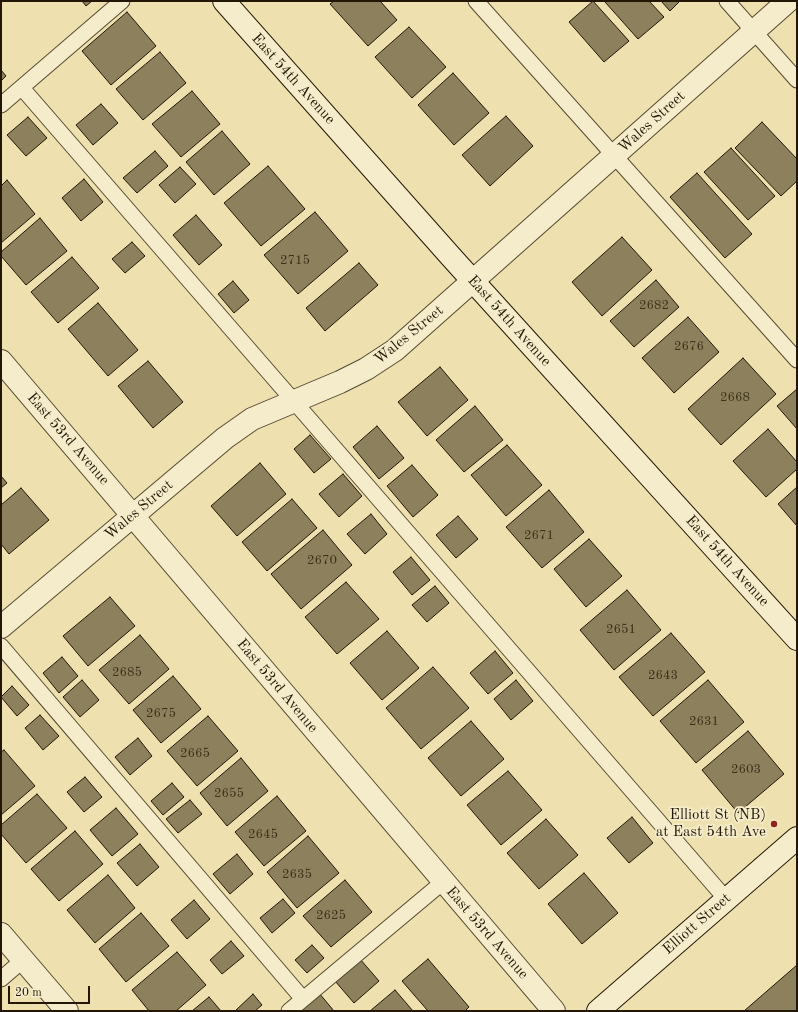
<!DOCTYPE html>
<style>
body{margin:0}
#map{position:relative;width:798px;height:1012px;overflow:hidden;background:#eee1af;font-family:"Old Standard TT",serif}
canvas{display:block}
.frame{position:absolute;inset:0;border:2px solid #221605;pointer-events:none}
.scale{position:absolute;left:8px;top:986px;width:82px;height:18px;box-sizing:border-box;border:2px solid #221605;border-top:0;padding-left:5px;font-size:12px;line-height:14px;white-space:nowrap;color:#221605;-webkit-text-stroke:3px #f4eccb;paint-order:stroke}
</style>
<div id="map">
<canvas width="798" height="1012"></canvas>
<div class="frame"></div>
<div class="scale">20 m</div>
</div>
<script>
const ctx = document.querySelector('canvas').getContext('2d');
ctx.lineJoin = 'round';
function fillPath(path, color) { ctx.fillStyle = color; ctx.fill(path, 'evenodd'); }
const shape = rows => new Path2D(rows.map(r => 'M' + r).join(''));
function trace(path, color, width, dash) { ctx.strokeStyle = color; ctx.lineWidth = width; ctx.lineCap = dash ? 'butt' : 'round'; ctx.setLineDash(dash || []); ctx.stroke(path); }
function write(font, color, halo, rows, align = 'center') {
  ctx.font = font + ' "Old Standard TT",serif'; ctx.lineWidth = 3.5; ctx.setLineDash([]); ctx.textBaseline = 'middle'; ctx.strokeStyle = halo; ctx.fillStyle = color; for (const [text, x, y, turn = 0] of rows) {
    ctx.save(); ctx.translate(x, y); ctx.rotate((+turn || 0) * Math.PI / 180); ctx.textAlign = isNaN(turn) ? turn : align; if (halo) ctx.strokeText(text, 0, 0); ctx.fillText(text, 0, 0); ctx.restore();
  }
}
const building = shape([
 [82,1,92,1,86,6,82,1],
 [334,1,380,1,397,20,368,46,330,4,334,1],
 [593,1,629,41,604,62,569,22,593,1],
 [606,1,649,1,664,17,638,39,605,2,606,1],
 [661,1,680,1,670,11,661,1],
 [127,12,156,46,111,85,82,51,127,12],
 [409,27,446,67,412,98,375,57,409,27],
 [160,52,186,83,143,120,116,89,160,52],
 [1,70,6,76,1,81,1,70],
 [453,73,489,113,454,145,418,105,453,73],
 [192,91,220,124,181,157,152,124,192,91],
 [101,104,118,123,93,145,76,125,101,104],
 [506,116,533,146,490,186,462,155,506,116],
 [28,117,47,138,26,156,7,135,28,117],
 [762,122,797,159,797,181,781,196,735,148,762,122],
 [222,131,250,164,214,195,186,162,222,131],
 [731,148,775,196,748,220,704,172,731,148],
 [155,151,168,166,137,193,123,178,155,151],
 [268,166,305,209,261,246,224,203,268,166],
 [180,167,196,184,175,203,159,185,180,167],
 [697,173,752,234,725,258,670,197,697,173],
 [84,179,103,202,81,221,62,198,84,179],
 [7,180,35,214,1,243,1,186,7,180],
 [315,212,348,251,298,294,264,255,315,212],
 [196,215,222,245,199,265,173,235,196,215],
 [40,218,67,251,26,285,1,256,1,252,40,218],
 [622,237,652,270,602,316,572,282,622,237],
 [132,242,145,256,125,273,112,259,132,242],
 [72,257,99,288,58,323,31,292,72,257],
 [359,263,378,285,325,331,306,308,359,263],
 [656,280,679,307,634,347,610,321,656,280],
 [233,281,249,300,234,313,218,294,233,281],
 [98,303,138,350,108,376,68,329,98,303],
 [688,317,719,352,674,393,642,358,688,317],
 [743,358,776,394,721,445,688,409,743,358],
 [148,361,183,402,153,428,118,386,148,361],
 [440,367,468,400,427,436,398,402,440,367],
 [797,389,797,429,777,406,797,389],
 [475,406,503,440,464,472,436,440,475,406],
 [377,426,404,458,379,479,353,447,377,426],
 [768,429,797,462,797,469,766,497,733,461,768,429],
 [310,435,331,459,314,473,294,449,310,435],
 [507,445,542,485,506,516,471,475,507,445],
 [260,463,286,494,237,536,211,506,260,463],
 [412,465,438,495,413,517,387,486,412,465],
 [343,474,362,496,339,517,319,494,343,474],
 [1,476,7,483,1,488,1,476],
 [797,487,797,526,778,504,797,487],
 [21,488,49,520,9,554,1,544,1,505,21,488],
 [549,490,584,532,542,568,506,527,549,490],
 [292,499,317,528,267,571,242,542,292,499],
 [371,514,387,534,365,554,347,534,371,514],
 [458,516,478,539,456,558,436,535,458,516],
 [323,530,352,565,301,609,271,574,323,530],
 [589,539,622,576,586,607,554,569,589,539],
 [411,557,430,580,412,595,393,572,411,557],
 [346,582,379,619,337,654,305,617,346,582],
 [435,586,449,603,427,622,412,605,435,586],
 [627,590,661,630,614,670,580,630,627,590],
 [110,597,135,626,88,666,63,636,110,597],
 [387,631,419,668,382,700,350,663,387,631],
 [671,633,705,672,653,716,619,677,671,633],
 [140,635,169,669,129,704,99,670,140,635],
 [495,651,513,673,488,694,470,673,495,651],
 [62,657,78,676,59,693,43,673,62,657],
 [433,667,469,708,421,749,386,708,433,667],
 [173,676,201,709,161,743,133,710,173,676],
 [82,680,99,700,80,717,63,697,82,680],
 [516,680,533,701,511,720,494,699,516,680],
 [708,680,744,722,696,763,660,721,708,680],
 [12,686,29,705,17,716,1,697,12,686],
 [40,715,59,736,43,750,25,728,40,715],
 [208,716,238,751,197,786,167,751,208,716],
 [471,721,504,759,461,796,428,758,471,721],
 [748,731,784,774,738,813,702,770,748,731],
 [138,738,152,756,130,775,115,757,138,738],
 [4,750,35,786,1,815,1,752,4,750],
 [241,758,268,791,227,826,200,793,241,758],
 [508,771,542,810,501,845,467,805,508,771],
 [85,777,102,797,84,812,67,792,85,777],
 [172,783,184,797,163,815,151,801,172,783],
 [37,794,67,828,26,863,1,834,1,825,37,794],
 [277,796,306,831,264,866,235,832,277,796],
 [190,800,202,814,178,833,166,819,190,800],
 [116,808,138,834,112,856,90,830,116,808],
 [632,817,653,843,629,863,607,838,632,817],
 [546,819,578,855,539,889,507,853,546,819],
 [75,831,103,864,59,901,31,869,75,831],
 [308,836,339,873,297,908,267,872,308,836],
 [140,844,159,867,137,886,117,863,140,844],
 [237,854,253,874,230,894,213,874,237,854],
 [584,873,618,913,582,944,548,904,584,873],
 [108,875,135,908,95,943,67,910,108,875],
 [345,880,372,912,331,947,303,916,345,880],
 [283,899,295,913,272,933,260,918,283,899],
 [194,900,210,919,187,939,171,920,194,900],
 [141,913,169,946,126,982,99,949,141,913],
 [231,941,244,956,222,974,210,960,231,941],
 [312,945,324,958,307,973,295,960,312,945],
 [177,952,206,985,176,1011,149,1011,132,990,177,952],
 [360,959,379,981,354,1003,335,981,360,959],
 [428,959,469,1007,465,1011,428,1011,402,981,428,959],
 [797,965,797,1011,744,1011,797,965],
 [395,990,413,1011,370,1011,395,990],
 [319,993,334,1011,298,1011,319,993],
 [253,994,262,1005,255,1011,235,1011,253,994],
 [209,997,221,1011,192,1011,209,997]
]);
const lane = shape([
 [476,1,797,360],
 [727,1,797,80],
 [22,88,726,899],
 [1,105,122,1],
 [1,646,303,999],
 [1,979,23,960],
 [289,1011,443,882]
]);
const street = shape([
 [1,361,554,1011],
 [1,627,225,438,252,419,340,382,366,369,395,350,788,1],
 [1,934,67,1011]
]);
const secondary = shape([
 [224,1,453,259,797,639],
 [598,1011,797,838]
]);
const markers = [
 [774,824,4,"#8f2418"]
];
const numberNames = [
 ["2715",295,261],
 ["2682",654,306],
 ["2676",689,347],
 ["2668",735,398],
 ["2671",539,536],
 ["2670",322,561],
 ["2651",621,630],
 ["2685",127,673],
 ["2643",663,676],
 ["2675",161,714],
 ["2631",704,722],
 ["2665",195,754],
 ["2603",746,770],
 ["2655",229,794],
 ["2645",263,835],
 ["2635",297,875],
 ["2625",331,916]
];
const streetNames = [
 ["East 54th Avenue",293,79,48],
 ["Wales Street",652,122,-42],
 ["East 54th Avenue",509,321,48],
 ["Wales Street",409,335,-39],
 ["East 53rd Avenue",68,439,49],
 ["Wales Street",139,510,-40],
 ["East 54th Avenue",727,561,48],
 ["East 53rd Avenue",277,686,50],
 ["Elliott Street",697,924,-41],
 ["East 53rd Avenue",487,933,49]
];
const poiNames = [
 ["Elliott St (NB)",766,815],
 ["at East 54th Ave",766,832]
];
fillPath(building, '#8c805d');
trace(building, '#221605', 1);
trace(lane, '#554930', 17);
trace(street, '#554930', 24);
trace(secondary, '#221605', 24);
trace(lane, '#f4eccb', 15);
trace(street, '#f4eccb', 22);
trace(secondary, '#f4eccb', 22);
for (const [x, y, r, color] of markers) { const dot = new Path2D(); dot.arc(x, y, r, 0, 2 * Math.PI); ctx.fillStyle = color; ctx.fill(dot); trace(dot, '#f4eccb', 1.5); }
write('13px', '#3c301b', null, numberNames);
write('15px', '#221605', '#f4eccb', streetNames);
write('15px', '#221605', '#f4eccb', poiNames, 'right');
</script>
